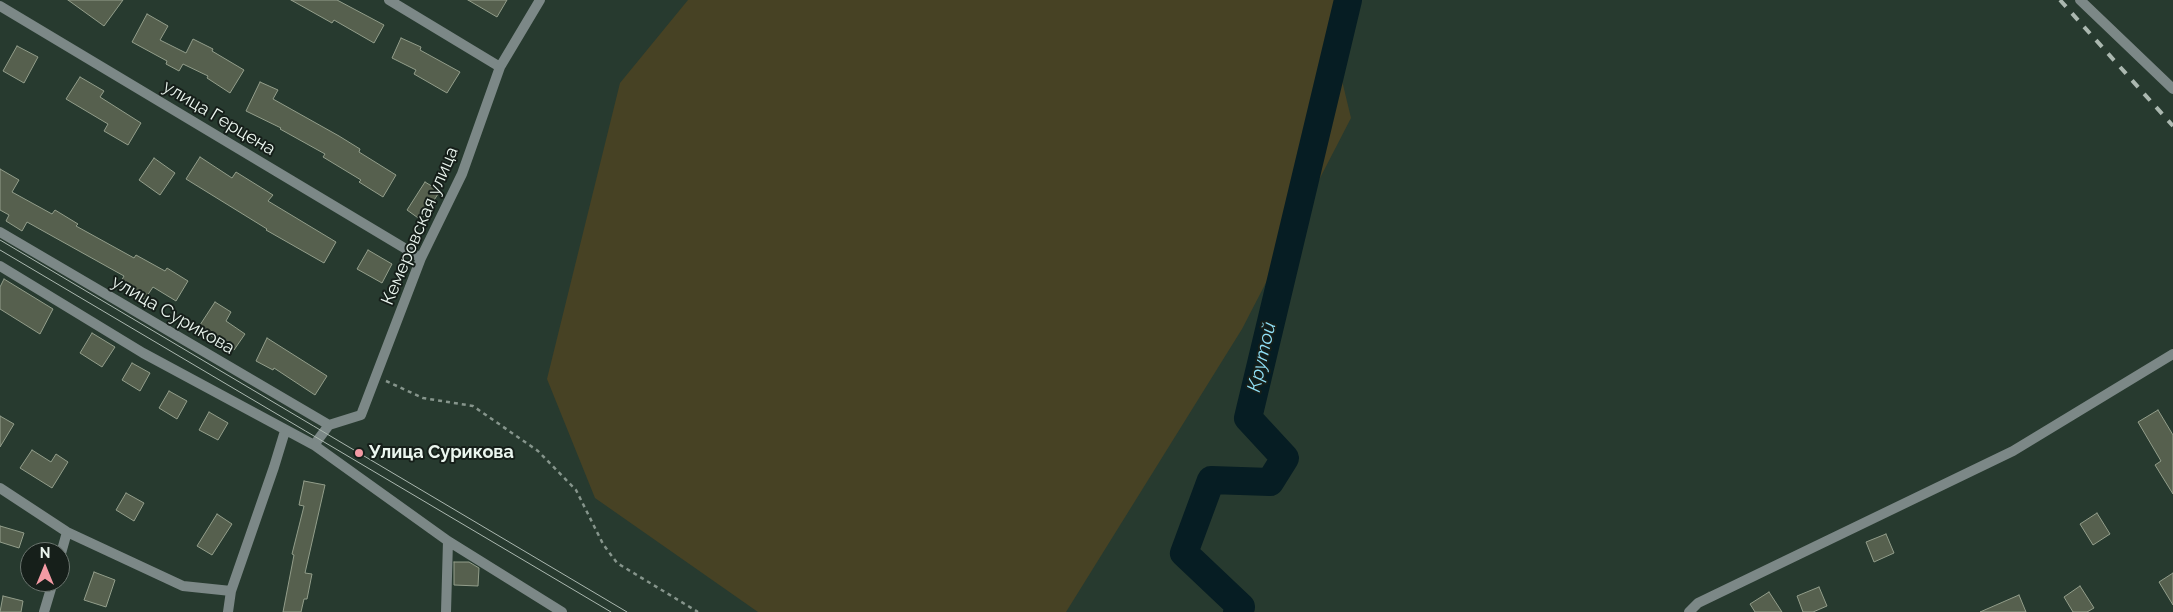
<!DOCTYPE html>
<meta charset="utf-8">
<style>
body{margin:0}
#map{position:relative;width:2173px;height:612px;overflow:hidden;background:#273a2f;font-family:Raleway,sans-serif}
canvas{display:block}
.north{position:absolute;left:20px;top:542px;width:50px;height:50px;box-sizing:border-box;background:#161f1a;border:1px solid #6b756f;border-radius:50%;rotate:0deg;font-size:14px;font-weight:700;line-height:20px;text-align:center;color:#ebf6ef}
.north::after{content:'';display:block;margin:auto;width:18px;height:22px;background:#f49aa4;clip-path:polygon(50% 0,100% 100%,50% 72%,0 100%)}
</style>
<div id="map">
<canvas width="2173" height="612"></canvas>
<div class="north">N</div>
</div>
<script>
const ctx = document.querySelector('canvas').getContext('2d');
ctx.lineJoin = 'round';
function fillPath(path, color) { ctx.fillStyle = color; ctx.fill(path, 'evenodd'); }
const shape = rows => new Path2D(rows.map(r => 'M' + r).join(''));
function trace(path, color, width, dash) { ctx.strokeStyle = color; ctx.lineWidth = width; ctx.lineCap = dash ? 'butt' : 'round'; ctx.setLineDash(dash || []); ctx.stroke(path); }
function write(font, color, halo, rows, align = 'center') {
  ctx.font = font + ' Raleway,sans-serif'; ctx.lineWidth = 4; ctx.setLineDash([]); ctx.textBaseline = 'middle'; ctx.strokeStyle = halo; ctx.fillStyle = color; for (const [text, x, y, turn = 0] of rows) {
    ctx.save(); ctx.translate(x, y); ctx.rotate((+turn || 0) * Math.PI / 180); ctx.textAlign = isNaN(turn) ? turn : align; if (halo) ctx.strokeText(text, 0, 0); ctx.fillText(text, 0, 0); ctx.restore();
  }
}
const green = shape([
 [688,0,1348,0,1339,68,1351,118,1242,329,1066,612,758,612,595,498,547,379,620,83]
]);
const river = shape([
 [1237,612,1241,607,1184,553,1211,480,1270,482,1285,458,1248,418,1348,0]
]);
const building = shape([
 [68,0,123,0,104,26,68,0],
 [291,0,337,0,384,25,374,43,334,20,332,23,291,0],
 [468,0,507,0,497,17,468,0],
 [147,14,168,26,160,40,186,53,193,39,213,49,212,51,244,70,230,93,207,78,208,76,183,64,179,71,166,64,167,61,132,42,147,14],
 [401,38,421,47,420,50,460,72,447,93,414,74,416,70,392,58,401,38],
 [17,46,38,57,24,83,3,71,17,46],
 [80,77,104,91,100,97,141,123,128,145,104,131,108,124,66,99,80,77],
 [260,82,278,90,273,99,339,136,360,149,359,152,396,175,383,197,359,182,361,180,323,157,325,154,280,129,281,128,246,111,260,82],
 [200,157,232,178,236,172,273,195,268,201,336,242,324,263,266,230,267,229,186,179,200,157],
 [154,158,175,173,160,195,139,180,154,158],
 [0,169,19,180,12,192,52,214,55,210,78,224,76,226,134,258,136,255,165,271,167,268,188,281,176,301,153,287,145,299,141,298,119,285,124,276,27,222,22,231,6,221,9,215,0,210,0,169],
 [425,182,440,191,421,220,407,210,425,182],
 [368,250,392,264,382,283,357,269,368,250],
 [4,279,53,309,40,334,0,309,0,287,4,279],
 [215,302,231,312,226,321,245,334,234,350,198,328,215,302],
 [92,333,115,347,102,367,80,353,92,333],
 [267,338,327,376,315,395,274,368,273,370,256,361,267,338],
 [132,363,150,373,140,391,122,380,132,363],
 [169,391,187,401,177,419,159,408,169,391],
 [2158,410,2173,435,2173,494,2155,465,2161,461,2138,422,2158,410],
 [209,412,228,423,218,440,199,430,209,412],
 [0,416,14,424,0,447,0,416],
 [32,450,51,462,56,454,68,462,52,488,20,468,32,450],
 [304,481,325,485,305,573,312,574,307,599,304,599,301,612,283,612,294,555,292,554,304,506,299,505,304,481],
 [126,493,144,503,134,521,116,510,126,493],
 [2097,513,2110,534,2093,545,2080,524,2097,513],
 [217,514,232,524,212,555,197,546,217,514],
 [0,526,24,533,19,548,0,542,0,526],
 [1886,534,1894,553,1874,562,1866,542,1886,534],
 [454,562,469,562,479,568,478,586,454,585,454,562],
 [94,572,115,580,106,607,84,600,94,572],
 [2173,573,2173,605,2159,582,2173,573],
 [2080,586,2094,608,2087,612,2073,612,2064,597,2080,586],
 [1819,587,1827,606,1813,612,1803,612,1797,596,1819,587],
 [1769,592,1782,612,1755,612,1750,604,1769,592],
 [2019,595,2026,612,1980,612,2019,595],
 [3,596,23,601,21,612,0,612,3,596]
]);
const path = shape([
 [386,381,423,398,473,406,538,451,576,490,603,544,617,563,698,612]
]);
const street = shape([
 [389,0,500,67],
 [2080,0,2173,89],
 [0,6,421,258],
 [0,232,329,425],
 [0,266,143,353,314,445,448,541,562,612],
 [314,445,329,425,361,415,421,258,462,174,500,67,540,0],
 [0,488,67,532,183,586,231,591],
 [60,557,67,532],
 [44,612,53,582],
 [228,612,231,591,274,467,285,431],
 [446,612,448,541],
 [1689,612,1698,603,2013,451,2173,354]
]);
const tram = shape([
 [0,240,627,612],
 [0,250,611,612]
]);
const rail = shape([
 [2060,0,2173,126]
]);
const markers = [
 [359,453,5,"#f49aa4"]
];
const streetNames = [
 ["улица Герцена",219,118,31],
 ["Кемеровская улица",420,226,-67],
 ["улица Сурикова",173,315,30]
];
const poiNames = [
 ["Улица Сурикова",369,453]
];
const waterNames = [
 ["Крутой",1262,357,-77]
];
fillPath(green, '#474224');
trace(river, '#061d23', 28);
fillPath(building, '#56604e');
trace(building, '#939e8b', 1);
trace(path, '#86958c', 2.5, [4, 4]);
trace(street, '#7c8887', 10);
trace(tram, '#abb8b0', 1);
trace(rail, '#abb8b0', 4, [9, 9]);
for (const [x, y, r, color] of markers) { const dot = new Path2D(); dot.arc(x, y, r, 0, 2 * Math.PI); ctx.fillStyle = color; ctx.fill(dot); trace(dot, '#161f1a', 2); }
write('18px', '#ebf6ef', '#161f1a', streetNames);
write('bold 18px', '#ebf6ef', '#161f1a', poiNames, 'left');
write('italic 19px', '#90e1f8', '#161f1a', waterNames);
</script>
